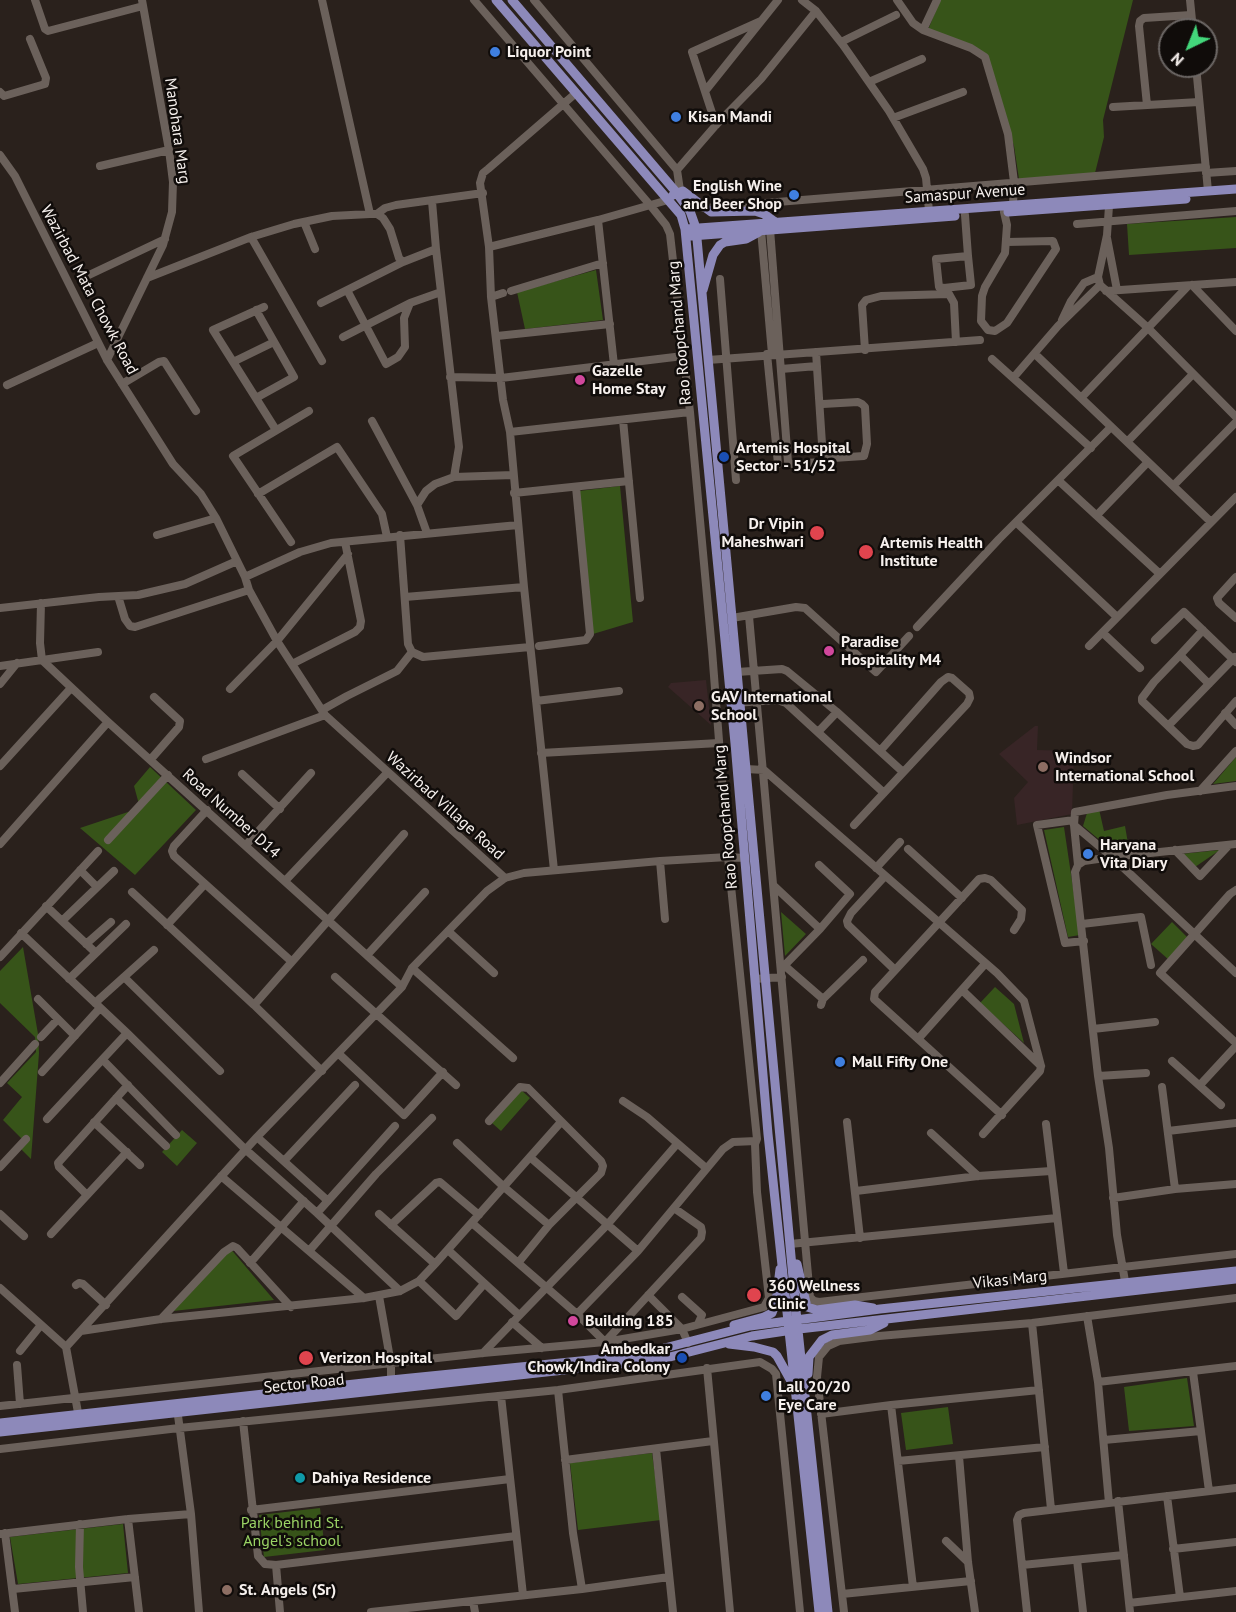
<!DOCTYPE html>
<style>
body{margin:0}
#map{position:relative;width:1236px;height:1612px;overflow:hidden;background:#2a211c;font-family:"PT Sans",sans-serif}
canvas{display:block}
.north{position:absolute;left:1158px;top:18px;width:60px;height:60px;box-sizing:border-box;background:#100c0a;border:2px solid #6c6765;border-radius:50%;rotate:223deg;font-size:16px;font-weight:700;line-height:24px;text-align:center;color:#f6f0ed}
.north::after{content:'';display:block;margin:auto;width:21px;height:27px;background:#43d77b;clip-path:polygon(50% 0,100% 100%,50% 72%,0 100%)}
</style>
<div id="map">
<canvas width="1236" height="1612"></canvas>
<div class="north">N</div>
</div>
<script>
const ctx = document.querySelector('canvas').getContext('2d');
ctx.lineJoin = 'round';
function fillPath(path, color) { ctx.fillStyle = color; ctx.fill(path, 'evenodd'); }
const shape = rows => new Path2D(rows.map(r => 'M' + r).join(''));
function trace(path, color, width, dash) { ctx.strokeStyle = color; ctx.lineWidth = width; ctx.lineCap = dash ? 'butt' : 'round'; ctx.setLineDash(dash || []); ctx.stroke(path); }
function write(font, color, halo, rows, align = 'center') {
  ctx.font = font + ' "PT Sans",sans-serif'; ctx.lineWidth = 5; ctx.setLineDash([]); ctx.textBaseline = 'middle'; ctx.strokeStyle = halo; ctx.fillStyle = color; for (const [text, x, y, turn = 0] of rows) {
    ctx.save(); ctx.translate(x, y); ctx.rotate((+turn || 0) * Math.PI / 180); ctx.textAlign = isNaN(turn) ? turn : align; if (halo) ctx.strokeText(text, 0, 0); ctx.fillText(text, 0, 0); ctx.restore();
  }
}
const education = shape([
 [706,680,711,725,668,687,671,683],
 [1035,726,1038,726,1037,750,1074,751,1072,814,1017,825,1014,798,1028,782,999,754]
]);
const green = shape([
 [940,0,1133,0,1103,120,1104,137,1095,173,1019,179,1014,146,988,57,928,30],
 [1236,217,1236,248,1129,255,1127,224],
 [596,270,603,320,525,329,517,292],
 [620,486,633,622,593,634,579,491],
 [1236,757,1236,781,1213,784],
 [150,767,196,810,135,875,80,828,140,808,134,786],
 [1099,809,1104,831,1125,826,1129,849,1108,847,1083,826,1087,813],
 [1064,827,1080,935,1068,937,1044,830],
 [1220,850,1195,867,1181,854],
 [781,912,806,934,785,956],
 [1172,922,1189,939,1169,960,1151,944],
 [23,947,38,1034,39,1053,31,1159,19,1147,24,1141,3,1120,22,1097,7,1083,36,1052,35,1037,0,1003,0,971],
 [995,987,1014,1004,1024,1043,980,1003],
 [521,1090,530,1098,501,1131,492,1123],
 [182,1130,197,1143,177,1166,162,1152],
 [229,1247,274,1300,173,1311],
 [1187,1378,1194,1426,1129,1431,1124,1387],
 [948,1407,953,1444,906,1450,901,1413],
 [652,1453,661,1520,578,1530,570,1463],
 [320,1508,325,1550,264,1557,259,1515],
 [123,1524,128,1573,18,1584,10,1537]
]);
const minor = shape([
 [35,0,45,29,48,31,143,6],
 [322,0,370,214],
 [534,0,677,170],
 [802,0,816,11,843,45,889,111,923,169,926,178,929,211],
 [897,0,913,23,923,30,971,48,985,57,1008,134,1014,182,1013,205],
 [1190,0,1193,30],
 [923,30,937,0],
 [841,42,896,15],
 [1196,66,1208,191],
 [869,82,922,59],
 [706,90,778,0],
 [0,92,4,96,45,84,46,78,30,39],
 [1147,105,1139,26,1140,21,1144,18,1191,15],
 [1113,107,1199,102],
 [893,118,963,92],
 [716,125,692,52,761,21],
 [0,155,15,176,107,360,173,464,201,494,216,518,245,577,249,590,277,641,325,715,505,878],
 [100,166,169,150],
 [1206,173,1236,171],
 [680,190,677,170,716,125,761,79,816,11],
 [432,201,436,249,459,447,454,477],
 [1109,206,1107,235,1098,277,1100,285,1147,327,1236,417],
 [704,208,1206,167],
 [1004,212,1007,225,1005,253,985,287,982,296,981,321,988,330,995,331,1007,323,1056,249,1053,241,1007,242],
 [377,214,385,208,396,205,483,193],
 [965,215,968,256,936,259,939,287,944,288,971,285,968,256],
 [598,220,614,365],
 [304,222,315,249],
 [1077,224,1236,211],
 [770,229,788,462,792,464,821,462,823,459,816,352],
 [761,230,772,354],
 [251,237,322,361],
 [1107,238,1117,290],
 [489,247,598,220,668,200],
 [89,275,165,239],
 [147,278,251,237,294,224,332,216,370,214,377,214,383,218,390,229,399,258,403,262,436,249],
 [720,279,736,480],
 [1192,285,1236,331],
 [347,290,386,364,398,357,405,347,404,318,410,303,441,292],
 [511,291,603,263],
 [1106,291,1236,282],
 [491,297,503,293],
 [321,303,403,262],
 [264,307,213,330,276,430],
 [256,310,294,377,256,398],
 [1062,320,1071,301,1084,283,1098,277],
 [497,336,610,324],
 [343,337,410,303],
 [865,350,862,305,866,300,881,296,949,294,954,303,956,342],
 [767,354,778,464],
 [1035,354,1211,522],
 [992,359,1091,448],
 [107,360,163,245,172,212,173,182,169,150,142,0],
 [708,360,980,340],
 [233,362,274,342],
 [781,369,817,366],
 [450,377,501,378,683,356],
 [1014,377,1058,326,1100,285],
 [122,384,159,362,164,361,196,411],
 [7,385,98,343],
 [1081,398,1188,286],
 [823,404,858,402,862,404,865,407,867,444,864,456,833,458,828,455,825,446],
 [623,420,640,598],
 [372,421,417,505],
 [510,432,690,412],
 [1127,442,1193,374],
 [1059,481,1160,574],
 [1173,486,1236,422],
 [514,493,629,481],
 [258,494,337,447,382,514,387,537],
 [1097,515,1148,462],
 [1017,523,1117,617],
 [427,533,417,505,426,491,435,484,454,477,513,475],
 [157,535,216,518],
 [400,535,408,644,412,652,423,657,530,647],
 [291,542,233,456,309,411],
 [245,577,300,552,331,543,518,525],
 [1236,577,1217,598,1219,603,1236,618],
 [118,596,125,619,130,626,135,627,249,590],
 [405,597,524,587],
 [41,603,40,643,42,660],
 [0,608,99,597,138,595,185,584,237,561],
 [749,616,810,1297,814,1301,819,1302,1236,1254],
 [732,618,796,607,805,608,876,672,909,636],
 [917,627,999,539,1111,427],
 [1203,630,1180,655,1209,684],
 [1103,633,1140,668],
 [1155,640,1184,612,1236,662],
 [539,646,586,640,590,634,576,487],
 [1089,646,1236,497],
 [1180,655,1154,682,1142,698,1142,701,1187,744,1193,746,1198,745,1236,701],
 [42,660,108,722,402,987],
 [292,664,355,632,360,627,361,621,345,542],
 [0,666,98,652],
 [737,672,782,669,787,671,837,712,903,772],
 [0,684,17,663],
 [230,689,277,641,348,554],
 [536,701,619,691],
 [735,703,777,700,786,703,884,793],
 [322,710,347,696,397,671,412,652],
 [1225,713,1236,725],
 [1169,725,1235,657],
 [818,732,837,712],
 [541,753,719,743],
 [151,759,179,727,180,721,154,697],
 [206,759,325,715],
 [0,766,71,688],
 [746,769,764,770,997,973,1024,1001,1041,1066,1040,1071,983,1134],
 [242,774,280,809],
 [1200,791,1236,751],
 [207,810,174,846,172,851,174,856,291,961],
 [1074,820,1037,825,1065,943,1084,941],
 [854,825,967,704,970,698,969,693,952,678,948,677,941,682,880,751],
 [1074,825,1112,857,1236,973],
 [108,840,168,775],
 [0,844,108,722],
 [246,845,311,773],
 [908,849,962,898],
 [1175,850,1200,876,1229,845],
 [660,861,665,919],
 [819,865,850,894,820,929],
 [1078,865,1084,861,1112,857,1236,844],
 [876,868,900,842],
 [80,870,97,887],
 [554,870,524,587,510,432,503,400,491,297,489,247,480,183,483,173,488,169,576,93],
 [885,876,851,913,847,921,848,925,895,970],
 [285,881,387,773],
 [774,886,820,929,781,969],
 [1236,890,1230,894,1160,973,1236,1043],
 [132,892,254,1005,322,1071],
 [46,906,96,953],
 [62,921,114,871],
 [1082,924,1141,917,1151,965],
 [167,925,205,884],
 [448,931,494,973],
 [21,933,127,1033,245,1149,317,1213,400,1291],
 [86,944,111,922],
 [368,954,425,892],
 [0,957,98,851],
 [785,966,823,999],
 [412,968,513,1058],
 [124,977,220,1071],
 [335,977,456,1085],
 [69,979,126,924],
 [755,979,782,977],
 [962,990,1041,1066],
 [38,999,75,1036],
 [95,1003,154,950],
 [254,1005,404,834],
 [821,1005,823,999,863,960],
 [1093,1029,1155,1022],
 [41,1037,58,1019],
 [918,1039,985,964],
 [339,1054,404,1115,443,1072],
 [103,1060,176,1135],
 [1172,1061,1221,1105],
 [42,1072,100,1008],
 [1098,1076,1146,1073],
 [0,1083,35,1044],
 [1200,1085,1236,1046],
 [1162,1087,1175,1189],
 [116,1098,166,1146],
 [623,1101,647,1117,706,1168],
 [1002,1115,874,999,875,992,979,879,985,878,991,880,1022,910,1021,919,1014,930],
 [47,1119,127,1033],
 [489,1121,520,1087,528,1088,601,1161,603,1166,601,1173,549,1225,518,1263],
 [94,1122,140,1165],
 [847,1122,860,1238],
 [1046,1124,1064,1273],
 [1168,1131,1236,1123],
 [931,1133,978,1176],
 [257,1137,328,1201],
 [457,1143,504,1187,549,1225],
 [531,1158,638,1251],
 [284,1161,355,1085],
 [0,1167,26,1139],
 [221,1176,364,1298],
 [856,1191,978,1176,1051,1171],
 [87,1195,59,1167,58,1163,128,1085],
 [1113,1198,1175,1189,1236,1184],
 [317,1213,395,1126],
 [0,1214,24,1236],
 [379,1214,435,1264],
 [472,1223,577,1314,605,1342],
 [391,1225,436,1183,440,1182,479,1215],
 [51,1234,127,1152],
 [790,1244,1057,1218],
 [448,1250,519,1315],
 [309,1251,376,1174,432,1118],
 [250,1263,304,1201],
 [419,1281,456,1316,484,1284],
 [76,1285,79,1283,83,1284,106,1305],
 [1126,1287,1117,1235,1109,1148,1098,1076,1075,872,1078,865,1074,825,1075,812,1167,795,1236,786],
 [0,1288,66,1347,79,1418],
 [648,1295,682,1329,688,1343],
 [379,1296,391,1364,391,1383],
 [682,1297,702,1315,698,1324],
 [577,1314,638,1251,723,1149,733,1142,756,1141],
 [1087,1316,1098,1382,1109,1503],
 [161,1319,224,1252,233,1246,237,1248,291,1307],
 [512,1322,542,1348],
 [1032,1323,1051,1509],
 [81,1331,161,1319,364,1298,400,1291,419,1281,435,1264,561,1122],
 [605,1342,701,1238,702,1232,701,1227,674,1208],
 [66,1347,257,1137,402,987,412,968,487,891,505,878,524,873,660,861,728,857,745,858],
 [20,1351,41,1325],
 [483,1353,607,1225,677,1144],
 [17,1365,20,1404],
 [707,1368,730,1612],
 [1193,1372,1209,1491],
 [1098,1382,1236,1366],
 [558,1390,573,1533,582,1589],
 [501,1396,523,1595],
 [891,1405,913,1587],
 [0,1406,483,1353,605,1342,682,1329,764,1307,769,1298,757,1192,755,1144,757,1139,728,857,712,650,690,412,670,234,666,225,650,205,474,0],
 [177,1408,191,1514,199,1612],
 [821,1414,891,1405,1039,1390],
 [243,1421,258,1556,265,1564,276,1565,280,1612],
 [1104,1440,1201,1431],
 [0,1449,179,1428,558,1390,760,1362,772,1369,776,1374,800,1612],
 [656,1449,673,1612],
 [959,1456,968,1562,975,1612],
 [565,1460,713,1441],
 [898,1461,1045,1447],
 [1167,1496,1180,1597],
 [1118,1501,1130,1612],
 [251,1510,510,1479],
 [128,1519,139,1612],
 [80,1524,79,1567,83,1612],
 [5,1533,15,1612],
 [0,1534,128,1519,191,1514],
 [946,1541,968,1562],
 [1173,1549,1236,1542],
 [1077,1560,1083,1612],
 [276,1565,516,1536],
 [1022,1565,1124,1555],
 [13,1589,135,1577],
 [842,1594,971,1581],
 [473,1601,475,1612],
 [1129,1603,1236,1591],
 [371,1612,582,1589,669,1577],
 [844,1612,817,1377,819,1357,828,1346,839,1341,879,1336,1032,1323,1236,1298],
 [1027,1612,1017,1520,1019,1515,1024,1513,1236,1488]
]);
const major = shape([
 [496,0,681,215,685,229],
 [512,0,676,192,690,211,696,228,797,1321,828,1612],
 [673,195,683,191,711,212,755,211,764,214,775,222],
 [1008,212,1186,199],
 [691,236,955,216],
 [703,290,713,255,720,245,725,242,746,239,759,232],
 [797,1264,807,1307,817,1310,855,1305,873,1308],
 [734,1325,764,1317,772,1313,776,1302,780,1269],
 [729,1344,754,1347,773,1352,777,1356,791,1381],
 [808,1374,809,1357,822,1340,832,1335,870,1330,884,1323],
 [0,1423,391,1380,600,1359,649,1352,750,1326,880,1309,1236,1271],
 [0,1432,637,1362,666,1358,752,1336,799,1329,1236,1279],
 [819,1612,768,1134,735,743,685,229,1236,189]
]);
const markers = [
 [495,52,6,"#3f7fe0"],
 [676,117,6,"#3f7fe0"],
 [794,195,6,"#3f7fe0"],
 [580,380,6,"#d1479c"],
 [724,457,6,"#1a4fb4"],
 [817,533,8,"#e0444e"],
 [866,552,8,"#e0444e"],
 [829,651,6,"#d1479c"],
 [699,706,6,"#8d6e63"],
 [1043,767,6,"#8d6e63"],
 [1088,854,6,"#3f7fe0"],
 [840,1062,6,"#3f7fe0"],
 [754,1295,8,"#e0444e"],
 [573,1321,6,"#d1479c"],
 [306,1358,8,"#e0444e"],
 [682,1358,6,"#1a4fb4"],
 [766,1396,6,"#3f7fe0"],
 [300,1478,6,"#0f9aa8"],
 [227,1590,6,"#8d6e63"]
];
const poiNames = [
 ["Liquor Point",507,52],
 ["Kisan Mandi",688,117],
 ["English Wine",782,186,"right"],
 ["and Beer Shop",782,204,"right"],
 ["Gazelle",592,371],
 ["Home Stay",592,389],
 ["Artemis Hospital",736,448],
 ["Sector - 51/52",736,466],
 ["Dr Vipin",804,524,"right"],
 ["Maheshwari",804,542,"right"],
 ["Artemis Health",880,543],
 ["Institute",880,561],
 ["Paradise",841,642],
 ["Hospitality M4",841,660],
 ["GAV International",711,697],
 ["School",711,715],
 ["Windsor",1055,758],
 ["International School",1055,776],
 ["Haryana",1100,845],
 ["Vita Diary",1100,863],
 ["Mall Fifty One",852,1062],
 ["360 Wellness",768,1286],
 ["Clinic",768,1304],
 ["Building 185",585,1321],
 ["Ambedkar",670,1349,"right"],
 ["Chowk/Indira Colony",670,1367,"right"],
 ["Verizon Hospital",320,1358],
 ["Lall 20/20",778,1387],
 ["Eye Care",778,1405],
 ["Dahiya Residence",312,1478],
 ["St. Angels (Sr)",239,1590]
];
const streetNames = [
 ["Manohara Marg",177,131,82],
 ["Samaspur Avenue",965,194,-4],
 ["Wazirbad Mata Chowk Road",89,290,62],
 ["Rao Roopchand Marg",680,333,-95],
 ["Wazirbad Village Road",445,806,42],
 ["Road Number D14",231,814,42],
 ["Rao Roopchand Marg",726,817,-95],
 ["Vikas Marg",1010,1280,-6],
 ["Sector Road",304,1384,-6]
];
const parkNames = [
 ["Park behind St.",292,1523],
 ["Angel's school",292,1541]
];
fillPath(education, '#382526');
fillPath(green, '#375419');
trace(minor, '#6b615b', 8);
trace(major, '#8d89ba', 9);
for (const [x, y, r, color] of markers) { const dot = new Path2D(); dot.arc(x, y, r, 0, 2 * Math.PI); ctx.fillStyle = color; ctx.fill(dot); trace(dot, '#100c0a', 2); }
write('bold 16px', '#f6f0ed', '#100c0a', poiNames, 'left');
write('16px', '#f6f0ed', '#100c0a', streetNames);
write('16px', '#9ad365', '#100c0a', parkNames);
</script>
